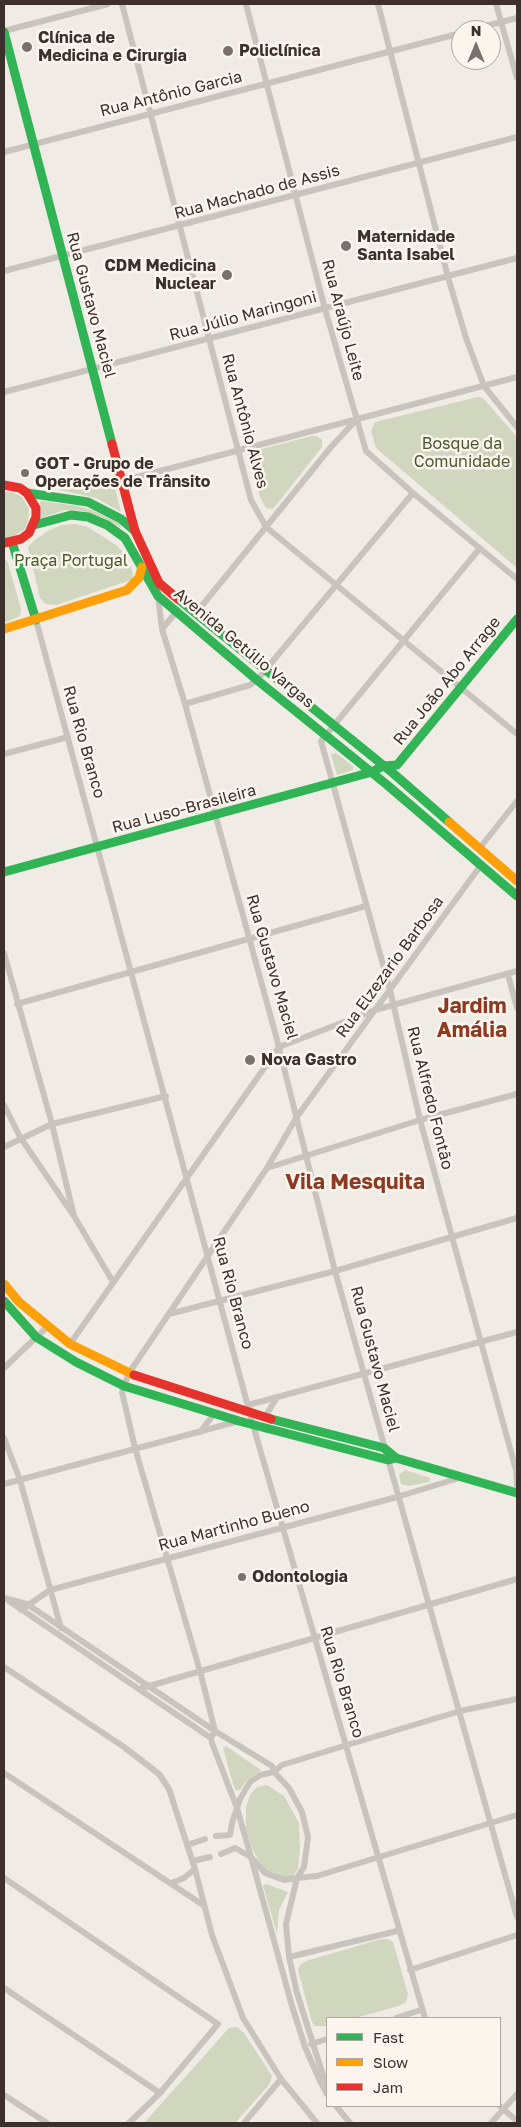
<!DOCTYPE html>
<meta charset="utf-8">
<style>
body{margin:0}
#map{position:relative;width:521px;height:2127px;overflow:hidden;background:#f0ebe5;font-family:"Golos Text",sans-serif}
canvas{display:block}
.frame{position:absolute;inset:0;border:5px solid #3b302b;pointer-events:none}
.legend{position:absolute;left:326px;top:2017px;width:175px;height:90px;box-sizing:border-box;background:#fbf5ee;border:1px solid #aea6a0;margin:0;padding:6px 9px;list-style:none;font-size:15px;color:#3b302b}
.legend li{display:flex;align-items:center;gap:10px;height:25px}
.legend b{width:25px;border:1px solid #aea6a0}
.north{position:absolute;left:451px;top:20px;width:50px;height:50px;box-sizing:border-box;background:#fbf5ee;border:1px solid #aea6a0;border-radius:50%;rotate:0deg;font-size:14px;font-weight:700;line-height:20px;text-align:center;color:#3b302b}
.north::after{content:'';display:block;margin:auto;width:18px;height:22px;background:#7a716c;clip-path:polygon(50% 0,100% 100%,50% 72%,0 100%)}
</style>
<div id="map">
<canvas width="521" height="2127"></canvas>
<div class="frame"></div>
<ul class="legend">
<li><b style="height:6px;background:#30b455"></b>Fast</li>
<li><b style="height:6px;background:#ff9f0a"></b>Slow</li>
<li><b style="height:6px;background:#e5322d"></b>Jam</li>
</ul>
<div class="north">N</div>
</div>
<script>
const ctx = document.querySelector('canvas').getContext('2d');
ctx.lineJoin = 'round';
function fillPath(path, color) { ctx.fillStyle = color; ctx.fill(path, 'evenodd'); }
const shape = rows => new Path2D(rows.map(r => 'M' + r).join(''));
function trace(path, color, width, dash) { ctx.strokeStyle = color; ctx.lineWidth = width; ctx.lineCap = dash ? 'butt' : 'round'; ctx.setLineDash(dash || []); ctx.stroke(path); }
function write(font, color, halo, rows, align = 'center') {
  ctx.font = font + ' "Golos Text",sans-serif'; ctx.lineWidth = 5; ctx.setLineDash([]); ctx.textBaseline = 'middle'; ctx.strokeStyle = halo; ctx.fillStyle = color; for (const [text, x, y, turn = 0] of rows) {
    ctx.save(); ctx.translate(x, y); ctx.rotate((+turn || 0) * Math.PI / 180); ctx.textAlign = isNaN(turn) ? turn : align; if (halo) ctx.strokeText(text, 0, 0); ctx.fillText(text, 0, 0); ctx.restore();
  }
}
const green = shape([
 [478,397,483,398,517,437,517,568,376,448,371,431,375,422],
 [312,436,317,436,322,440,322,447,273,509,266,508,260,497,251,459,254,451],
 [108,477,113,479,121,512,96,498,60,490,59,487],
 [4,491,16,494,22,497,29,509,28,523,24,530,11,538,4,538],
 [42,501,78,506,92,510,119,523,121,528,102,517,82,511,65,510,41,518,40,502],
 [76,524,88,527,116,545,123,552,132,570,133,578,131,580,56,605,46,604,40,598,28,547,36,539,48,531,62,525],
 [4,557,8,563,21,609,20,616,4,623],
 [336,753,353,766,353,770,337,775,331,754],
 [405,1470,430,1478,429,1482,409,1486,401,1484,399,1475],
 [226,1746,261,1770,246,1781,240,1790,236,1791,233,1784,223,1748],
 [267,1785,284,1796,299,1823,300,1848,298,1869,292,1877,284,1879,268,1873,260,1864,252,1848,246,1828,246,1808,250,1795,257,1787],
 [266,1884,288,1892,279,1910,277,1933,263,1886],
 [381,1939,388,1939,393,1942,408,1994,406,2002,399,2006,355,2018,327,2018,327,2026,315,2026,312,2022,298,1970,300,1965,306,1961],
 [237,2027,244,2033,272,2076,269,2085,235,2123,144,2123,229,2028]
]);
const street = shape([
 [122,4,251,500,266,527,517,734],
 [246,4,325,309,366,451,413,493,517,579],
 [378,4,448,277,466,338,484,386,517,427],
 [496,4,517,78],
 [470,30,517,18],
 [4,31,108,4],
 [4,152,461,33],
 [4,271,517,137],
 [4,392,517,258],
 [122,481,517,377],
 [480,548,321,741,390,990,420,1120,516,1470,517,1485],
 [158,596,162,629,185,704,276,1036,335,1271,517,1917],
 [196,613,331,447,356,420],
 [36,620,253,1425,425,2018],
 [162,629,176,612],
 [185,704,250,685,257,680,413,493],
 [4,754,68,737],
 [479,849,517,801],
 [4,953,52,1124,74,1216],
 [508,975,517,1008],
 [17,1004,366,906],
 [4,1105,20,1137,74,1216,113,1282],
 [4,1147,52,1124,166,1096],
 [267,1168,420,1120,517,1094],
 [169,1314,335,1271,517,1218],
 [70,1344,279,1047,375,1010,517,971],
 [4,1368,47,1327],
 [248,1405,517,1332],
 [265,1417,276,1399],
 [200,1432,214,1414],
 [4,1438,20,1480,61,1628],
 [4,1484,239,1421],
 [4,1598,27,1604,215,1731,272,1766,274,1772,282,1765,347,1745,460,1711,517,1699],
 [9,1601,211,1738],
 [21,1610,50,1590,397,1497,459,1478],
 [4,1667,124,1747,159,1774,169,1789,195,1869,212,1935,243,2018,281,2079,317,2123],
 [139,1689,517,1579],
 [4,1773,203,1905],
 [216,1836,230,1835,232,1823,240,1799,250,1782,260,1775,274,1772,289,1788,302,1812,308,1837,304,1867,297,1878,284,1880,265,1873,251,1857,237,1808,212,1743,211,1738,215,1731,200,1671,135,1448,122,1392,129,1373,267,1168,296,1118,481,865],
 [187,1845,205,1839],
 [221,1854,235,1848,251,1857,292,2006,305,2047,320,2081,327,2094],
 [193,1861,210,1857],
 [4,1878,218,2024,160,2093,129,2123],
 [171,1883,184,1878,195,1869],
 [289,1957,397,1931],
 [410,1970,517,1935],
 [4,1988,160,2093],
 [396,2018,421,2010],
 [311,2044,327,2039],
 [327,2088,297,1993,289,1957,286,1924,297,1878,317,1876,517,1815],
 [4,2095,47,2123],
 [336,2106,350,2123],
 [500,2106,517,2121],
 [244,2123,281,2079],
 [491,2123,517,2094]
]);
const fast = shape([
 [4,32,112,444],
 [27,493,88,502,121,519,135,531],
 [34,525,71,515,88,517,107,525,125,538,158,596,257,680,386,784,517,896],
 [12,542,36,620],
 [178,599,394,774,449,822],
 [4,872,372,772,383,766,397,765,517,619],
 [4,1301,36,1337,76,1362,124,1386,239,1421,388,1460,396,1458],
 [271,1419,384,1448,396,1458,517,1493]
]);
const slow = shape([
 [4,629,127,590,139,578,142,567],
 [449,822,517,881],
 [4,1284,19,1302,70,1344,134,1375]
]);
const jam = shape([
 [112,444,135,531,159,583,178,599],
 [4,485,20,488,27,493,36,508,36,517,29,533,21,539,4,543],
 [134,1375,271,1419]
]);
const markers = [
 [27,47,6,"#7a716c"],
 [228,51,6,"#7a716c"],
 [346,246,6,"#7a716c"],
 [227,275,6,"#7a716c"],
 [25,473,5,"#7a716c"],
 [250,1060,6,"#7a716c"],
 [242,1577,5,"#7a716c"]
];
const poiNames = [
 ["Clínica de",38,38],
 ["Medicina e Cirurgia",38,56],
 ["Policlínica",239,51],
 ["Maternidade",357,237],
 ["Santa Isabel",357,255],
 ["CDM Medicina",216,266,"right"],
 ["Nuclear",216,284,"right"],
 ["GOT - Grupo de",35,464],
 ["Operações de Trânsito",35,482],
 ["Nova Gastro",261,1060],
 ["Odontologia",252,1577]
];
const streetNames = [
 ["Rua Antônio Garcia",171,94,-14],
 ["Rua Machado de Assis",257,192,-15],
 ["Rua Gustavo Maciel",91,305,75],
 ["Rua Júlio Maringoni",243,316,-15],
 ["Rua Araújo Leite",343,320,75],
 ["Rua Antônio Alves",245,421,75],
 ["Avenida Getúlio Vargas",244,648,40],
 ["Rua João Abo Arrage",447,681,-51],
 ["Rua Rio Branco",84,742,74],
 ["Rua Luso-Brasileira",184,809,-15],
 ["Rua Gustavo Maciel",272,967,74],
 ["Rua Elzezario Barbosa",390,967,-54],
 ["Rua Alfredo Fontão",430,1098,76],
 ["Rua Rio Branco",233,1293,75],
 ["Rua Gustavo Maciel",375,1359,75],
 ["Rua Martinho Bueno",234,1526,-15],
 ["Rua Rio Branco",342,1682,73]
];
const parkNames = [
 ["Bosque da",462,444],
 ["Comunidade",462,462],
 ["Praça Portugal",71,561]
];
const districtNames = [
 ["Jardim",472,1006],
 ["Amália",472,1030],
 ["Vila Mesquita",355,1182]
];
fillPath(green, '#d1d6bf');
trace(street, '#c9c3be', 6);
trace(fast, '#30b455', 9);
trace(slow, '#ff9f0a', 9);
trace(jam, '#e5322d', 9);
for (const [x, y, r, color] of markers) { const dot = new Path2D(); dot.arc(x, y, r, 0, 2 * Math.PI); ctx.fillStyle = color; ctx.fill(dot); trace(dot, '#fbf5ee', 2); }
write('bold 16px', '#3b302b', '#fbf5ee', poiNames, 'left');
write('16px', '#3b302b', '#fbf5ee', streetNames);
write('16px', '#4a5a2e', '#fbf5ee', parkNames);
write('bold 21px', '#8c3b22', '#fbf5ee', districtNames);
</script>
